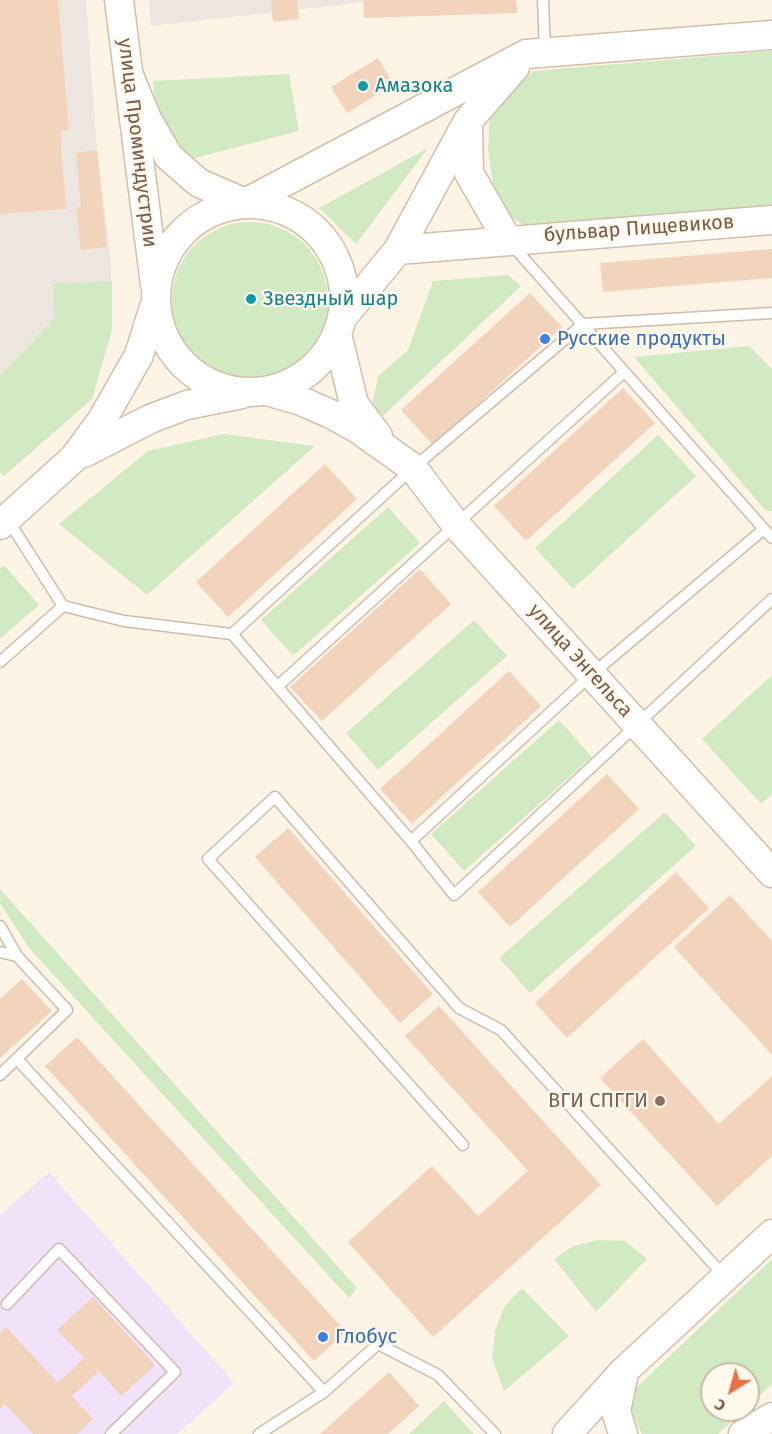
<!DOCTYPE html>
<meta charset="utf-8">
<style>
body{margin:0}
#map{position:relative;width:772px;height:1434px;overflow:hidden;background:#fdf4e5;font-family:"Fira Sans",sans-serif}
canvas{display:block}
.north{position:absolute;left:700px;top:1362px;width:60px;height:60px;box-sizing:border-box;background:#fff8eb;border:2px solid #c8b9ab;border-radius:50%;rotate:217deg;font-size:16px;font-weight:700;line-height:24px;text-align:center;color:#765b4a}
.north::after{content:'';display:block;margin:auto;width:21px;height:27px;background:#e87149;clip-path:polygon(50% 0,100% 100%,50% 72%,0 100%)}
</style>
<div id="map">
<canvas width="772" height="1434"></canvas>
<div class="north">С</div>
</div>
<script>
const ctx = document.querySelector('canvas').getContext('2d');
ctx.lineJoin = 'round';
function fillPath(path, color) { ctx.fillStyle = color; ctx.fill(path, 'evenodd'); }
const shape = rows => new Path2D(rows.map(r => 'M' + r).join(''));
function trace(path, color, width, dash) { ctx.strokeStyle = color; ctx.lineWidth = width; ctx.lineCap = dash ? 'butt' : 'round'; ctx.setLineDash(dash || []); ctx.stroke(path); }
function write(font, color, halo, rows, align = 'center') {
  ctx.font = font + ' "Fira Sans",sans-serif'; ctx.lineWidth = 4.5; ctx.setLineDash([]); ctx.textBaseline = 'middle'; ctx.strokeStyle = halo; ctx.fillStyle = color; for (const [text, x, y, turn = 0] of rows) {
    ctx.save(); ctx.translate(x, y); ctx.rotate((+turn || 0) * Math.PI / 180); ctx.textAlign = isNaN(turn) ? turn : align; if (halo) ctx.strokeText(text, 0, 0); ctx.fillText(text, 0, 0); ctx.restore();
  }
}
const industrial = shape([
 [0,0,86,0,97,150,111,261,112,330,92,399,4,476,0,472],
 [149,0,385,0,151,26]
]);
const education = shape([
 [49,1172,234,1383,177,1434,0,1434,0,1215]
]);
const green = shape([
 [772,51,772,209,527,227,509,216,495,197,488,149,490,110,533,71],
 [289,74,299,131,191,159,158,135,153,81],
 [428,148,356,244,319,208],
 '172 300a78 78 0 1 1 156 0a78 78 0 1 1-156 0Z',
 [508,275,521,286,383,416,372,405,378,376,408,350,433,281],
 [112,281,112,330,92,399,4,476,0,472,0,376,54,319,53,284],
 [749,346,772,369,772,511,766,511,634,357],
 [224,434,315,446,147,595,59,524,148,451],
 [658,435,696,476,573,589,535,548],
 [388,507,420,543,293,656,261,620],
 [4,565,39,605,0,639,0,568],
 [474,620,507,656,378,770,346,733],
 [772,675,772,794,761,804,702,739],
 [559,720,592,757,464,871,431,834],
 [665,812,696,846,530,993,499,958],
 [0,889,357,1288,349,1298,29,948,0,903],
 [598,1240,625,1241,647,1259,596,1312,554,1259,574,1246],
 [772,1259,772,1384,748,1406,748,1374,712,1374,712,1410,744,1410,718,1434,642,1434,631,1411,631,1397,636,1388],
 [522,1288,569,1336,504,1391,492,1358,495,1331,504,1307],
 [444,1401,474,1434,409,1434]
]);
const building = shape([
 [0,0,58,0,69,130,60,131,66,209,0,214],
 [271,0,297,0,299,19,273,22],
 [363,0,516,0,517,13,364,18],
 [378,58,394,84,347,113,331,87],
 [97,150,107,247,81,250,76,208,81,207,76,153],
 [772,249,772,278,603,292,600,263],
 [530,293,562,327,433,445,401,410],
 [623,388,655,423,526,541,494,506],
 [325,464,357,499,228,617,196,582],
 [420,569,451,604,322,721,290,687],
 [509,671,541,706,412,824,380,789],
 [607,774,639,809,510,927,478,892],
 [288,828,433,994,400,1023,255,857],
 [676,872,709,908,567,1038,535,1003],
 [730,895,772,941,772,1055,674,947],
 [22,979,52,1011,0,1058,0,999],
 [439,1006,601,1185,433,1337,348,1242,432,1166,478,1216,528,1171,405,1036],
 [77,1037,346,1332,314,1361,45,1066],
 [643,1039,719,1124,772,1076,772,1156,717,1206,600,1078],
 [93,1297,155,1365,121,1396,99,1371,72,1396,93,1419,77,1434,33,1434,5,1404,0,1409,0,1333,6,1327,58,1383,84,1358,57,1330],
 [389,1372,419,1406,388,1434,320,1434]
]);
const lane = shape([
 [543,0,545,52],
 [511,244,772,538],
 [772,313,583,324,413,468,232,634,411,841,454,895,772,599],
 [63,606,124,621,232,634],
 [0,662,63,606,8,520],
 [278,686,624,372],
 [411,841,592,674,764,529],
 [0,926,17,956,0,952],
 [17,1059,324,1392,378,1344,438,1375,495,1434],
 [0,1075,67,1010,17,956],
 [463,1145,208,859,275,797,459,1008,501,1030,725,1277],
 [7,1304,59,1249,175,1372,111,1434],
 [259,1434,324,1392]
]);
const secondary = shape([
 [119,0,155,285],
 [128,73,147,119,169,157,199,183,245,203,526,54,772,35],
 [468,122,469,173,507,239],
 '156 298a94 94 0 1 1 188 0a94 94 0 1 1-188 0Z',
 [398,250,772,220],
 [342,318,398,250,468,121,515,67],
 [337,334,354,404,378,436],
 [267,391,301,401,331,414,358,429,413,468,457,526,772,873],
 [84,453,150,419,187,405,242,394],
 [0,525,74,458,102,420,139,355,154,307],
 [567,1434,624,1371,772,1234],
 [623,1434,616,1411,624,1373],
 [743,1434,772,1417]
]);
const markers = [
 [363,86,6,"#0f9aa8"],
 [251,299,6,"#0f9aa8"],
 [545,339,6,"#3f7fe0"],
 [660,1101,6,"#8d6e63"],
 [323,1337,6,"#3f7fe0"]
];
const cultureNames = [
 ["Амазока",375,86],
 ["Звездный шар",263,299]
];
const streetNames = [
 ["улица Проминдустрии",137,143,83],
 ["бульвар Пищевиков",639,229,-4],
 ["улица Энгельса",580,661,48]
];
const shopNames = [
 ["Русские продукты",557,339],
 ["Глобус",335,1337]
];
const educationNames = [
 ["ВГИ СПГГИ",648,1101]
];
fillPath(industrial, '#ece6df');
fillPath(education, '#f1e1f9');
fillPath(green, '#d2eac3');
fillPath(building, '#f2d3bc');
trace(lane, '#cebcab', 13);
trace(secondary, '#d3beab', 31);
trace(lane, '#fff', 10);
trace(secondary, '#fff', 28);
for (const [x, y, r, color] of markers) { const dot = new Path2D(); dot.arc(x, y, r, 0, 2 * Math.PI); ctx.fillStyle = color; ctx.fill(dot); trace(dot, '#fff8eb', 2); }
write('20px', '#0d838f', '#fff8eb', cultureNames, 'left');
write('20px', '#765b4a', '#fff8eb', streetNames);
write('20px', '#366cbe', '#fff8eb', shopNames, 'left');
write('20px', '#785e54', '#fff8eb', educationNames, 'right');
</script>
